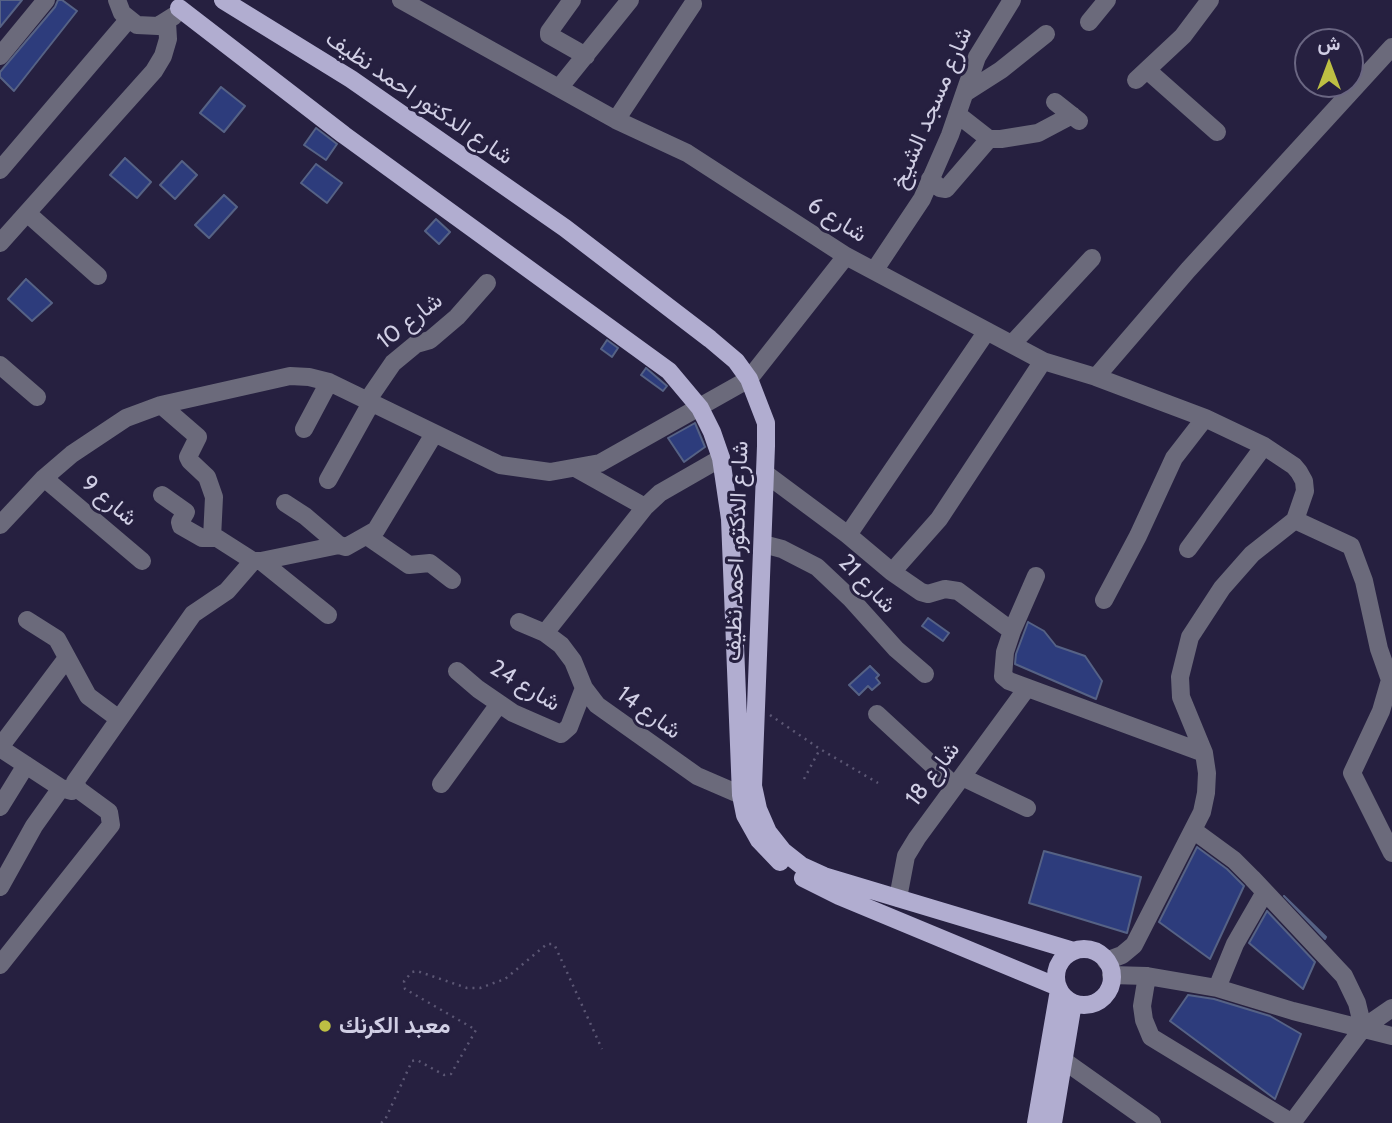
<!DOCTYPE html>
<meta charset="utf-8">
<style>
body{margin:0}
#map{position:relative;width:1392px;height:1123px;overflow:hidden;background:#262040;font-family:Cabin,Vazirmatn,sans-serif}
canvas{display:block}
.north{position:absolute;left:1294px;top:28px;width:70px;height:70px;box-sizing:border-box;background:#262040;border:2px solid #6a6682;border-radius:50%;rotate:0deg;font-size:19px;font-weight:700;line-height:28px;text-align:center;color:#d0cee4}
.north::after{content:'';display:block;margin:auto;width:24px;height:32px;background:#bdbf43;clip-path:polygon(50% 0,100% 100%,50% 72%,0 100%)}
</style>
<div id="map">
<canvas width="1392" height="1123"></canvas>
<div class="north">ش</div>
</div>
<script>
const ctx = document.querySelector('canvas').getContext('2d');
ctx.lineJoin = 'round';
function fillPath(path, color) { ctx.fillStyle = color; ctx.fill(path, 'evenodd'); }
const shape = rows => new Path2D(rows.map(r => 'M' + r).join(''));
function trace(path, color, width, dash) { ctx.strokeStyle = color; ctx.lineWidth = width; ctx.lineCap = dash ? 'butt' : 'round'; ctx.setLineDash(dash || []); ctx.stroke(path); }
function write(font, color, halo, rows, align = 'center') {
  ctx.font = font + ' Cabin,Vazirmatn,sans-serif'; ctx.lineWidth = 6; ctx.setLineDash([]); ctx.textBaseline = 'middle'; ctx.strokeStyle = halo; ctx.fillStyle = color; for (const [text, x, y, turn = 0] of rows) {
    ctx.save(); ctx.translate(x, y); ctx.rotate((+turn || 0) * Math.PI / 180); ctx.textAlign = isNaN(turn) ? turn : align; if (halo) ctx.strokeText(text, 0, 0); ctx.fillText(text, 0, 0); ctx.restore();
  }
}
const building = shape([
 [0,0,22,0,0,27,0,0],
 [58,0,62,0,77,11,14,91,0,77,0,72,55,7,58,0],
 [221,87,245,106,224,132,200,113,221,87],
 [316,128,337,144,326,160,304,145,316,128],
 [125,158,151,182,137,198,110,175,125,158],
 [182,161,197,175,175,199,160,185,182,161],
 [316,164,342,183,327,203,301,183,316,164],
 [224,195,237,207,209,238,195,225,224,195],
 [436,219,450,232,439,244,425,231,436,219],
 [26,279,52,303,32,321,8,299,26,279],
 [607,340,618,348,612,357,601,349,607,340],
 [646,368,667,386,663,391,641,375,646,368],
 [695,423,705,447,684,462,668,438,695,423],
 [928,618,949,633,943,641,922,626,928,618],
 [1028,622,1044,631,1056,646,1085,656,1102,681,1096,699,1015,664,1016,654,1028,622],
 [870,666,879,675,876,678,880,683,872,690,868,686,859,695,849,685,870,666],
 [1197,847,1227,869,1244,886,1210,959,1159,922,1197,847],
 [1044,851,1141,877,1127,933,1029,903,1044,851],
 [1284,896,1326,937,1325,939,1284,896],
 [1267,911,1315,962,1303,989,1249,943,1267,911],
 [1188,995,1214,999,1270,1016,1301,1034,1275,1099,1170,1021,1188,995]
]);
const path = shape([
 [770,715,820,749,878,783],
 [804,779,820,749],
 [381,1123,385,1120,412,1061,417,1060,444,1075,451,1074,476,1030,405,989,404,981,412,972,417,971,467,988,480,988,505,979,547,944,552,944,555,946,602,1049]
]);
const minor = shape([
 [117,0,122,13,137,25,158,26,174,16],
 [401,0,616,120,687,153,846,256,1043,361,1096,377,1205,418,1264,446,1294,466,1299,472,1304,481,1305,491,1295,520,1252,554,1222,588,1190,637,1180,677,1181,697,1204,753,1207,773,1206,793,1202,812,1134,945,1122,955,1106,961],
 [572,0,549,32,549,35,586,56],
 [1089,22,1107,0],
 [0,56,46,0],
 [1147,70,1217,132],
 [1136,80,1183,36,1210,0],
 [559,88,630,0],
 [965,93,1001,70,1046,34],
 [1055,102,1079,121],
 [957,114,989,139,1001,139,1038,133,1072,115],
 [616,120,693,4],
 [0,170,128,20],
 [930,179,940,188,946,189,989,139],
 [27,213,98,276],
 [0,243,154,71,163,56,168,39,167,22],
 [874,271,922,199,950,135,977,57,1012,0],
 [1012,344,1092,258],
 [0,365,37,397],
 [1096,377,1188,270,1392,47],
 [367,401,393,363,416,344,430,340,457,317,487,283],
 [161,405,198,437,188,457,190,461,207,477,214,497,212,538],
 [304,429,329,382],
 [577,469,645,507],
 [766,474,848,535,892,572,921,592,928,594,945,589,958,591,1012,631],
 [44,478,142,561],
 [328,480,371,403],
 [162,495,186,512,180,522,181,526,202,538,217,538,253,561],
 [285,503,305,516,339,545,346,547,376,530,434,434],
 [1295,520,1351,546,1364,581,1379,649,1390,680,1381,711,1352,773,1392,853],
 [0,525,44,478,72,454,126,418,161,405,290,376,309,377,329,382,500,465,550,472,600,463,749,379,846,256],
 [848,535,987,331],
 [367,536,409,565,430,563,452,580],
 [763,544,782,549,817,567,851,599,896,649,925,674],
 [1188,549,1264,446],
 [261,561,339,545],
 [892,572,939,519,1043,361],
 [1036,576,1012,631,1005,652,1003,676,1009,681,1204,753],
 [1104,600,1138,536,1174,458,1205,418],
 [27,620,57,639,88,696,119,719],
 [519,622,545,633,561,645,573,661,584,688,597,705,697,776,741,795],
 [545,633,645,507,660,493,721,458],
 [457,671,478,689,513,713,561,734,569,727,584,688],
 [877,714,955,786],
 [0,747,67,658],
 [0,748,61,788,72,791],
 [962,777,1027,808],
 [441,784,499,704],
 [0,807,26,765],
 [1193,830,1234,860,1252,878,1344,976,1357,1003,1363,1028],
 [0,887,34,826,61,788],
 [898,898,906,856,917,838,1027,688],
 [0,965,111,825,109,812,79,790,75,782,193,614,227,591,253,561,261,561,328,615],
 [1111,975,1147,976,1217,988,1293,1011,1392,1036],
 [1147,976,1142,1006,1144,1020,1151,1037,1292,1123],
 [1217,988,1235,944,1265,892],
 [1063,1060,1152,1123],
 [1292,1123,1363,1028,1392,1008]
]);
const major = shape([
 [223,0,351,79,565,228,710,339,736,361,749,379,766,423,766,446,753,786,758,809,768,832,783,851,802,866,824,876,1074,951],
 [179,8,344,135,669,371,700,408,712,432,721,458,730,519,741,795,745,815,759,840,780,862],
 [803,878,839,896,1058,987],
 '1056 977a28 28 0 1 1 56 0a28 28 0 1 1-56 0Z',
 [1036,1123,1059,990],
 [1053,1123,1073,1003]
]);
const markers = [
 [325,1026,7,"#bdbf43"]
];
const streetNames = [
 ["شارع الدكتور احمد نظيف",419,98,34],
 ["شارع مسجد الشيخ",932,108,-67],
 ["شارع 6",837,220,32],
 ["شارع 10",410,321,-38],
 ["شارع 9",109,501,40],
 ["شارع الدكتور احمد نظيف",737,551,-88],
 ["شارع 21",867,584,46],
 ["شارع 24",525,686,31],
 ["شارع 14",649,713,36],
 ["شارع 18",933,774,-53]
];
const poiNames = [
 ["معبد الكرنك",339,1026]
];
fillPath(building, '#2d3c7c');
trace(building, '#566285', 2);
trace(path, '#5c5774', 2.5, [2, 5]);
trace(minor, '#6b6a7b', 18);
trace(major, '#b1add0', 18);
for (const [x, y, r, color] of markers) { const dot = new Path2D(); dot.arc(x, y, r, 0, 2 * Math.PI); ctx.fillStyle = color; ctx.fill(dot); trace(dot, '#262040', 2.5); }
write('23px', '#d0cee4', '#262040', streetNames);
write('bold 23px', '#d0cee4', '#262040', poiNames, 'left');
</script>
